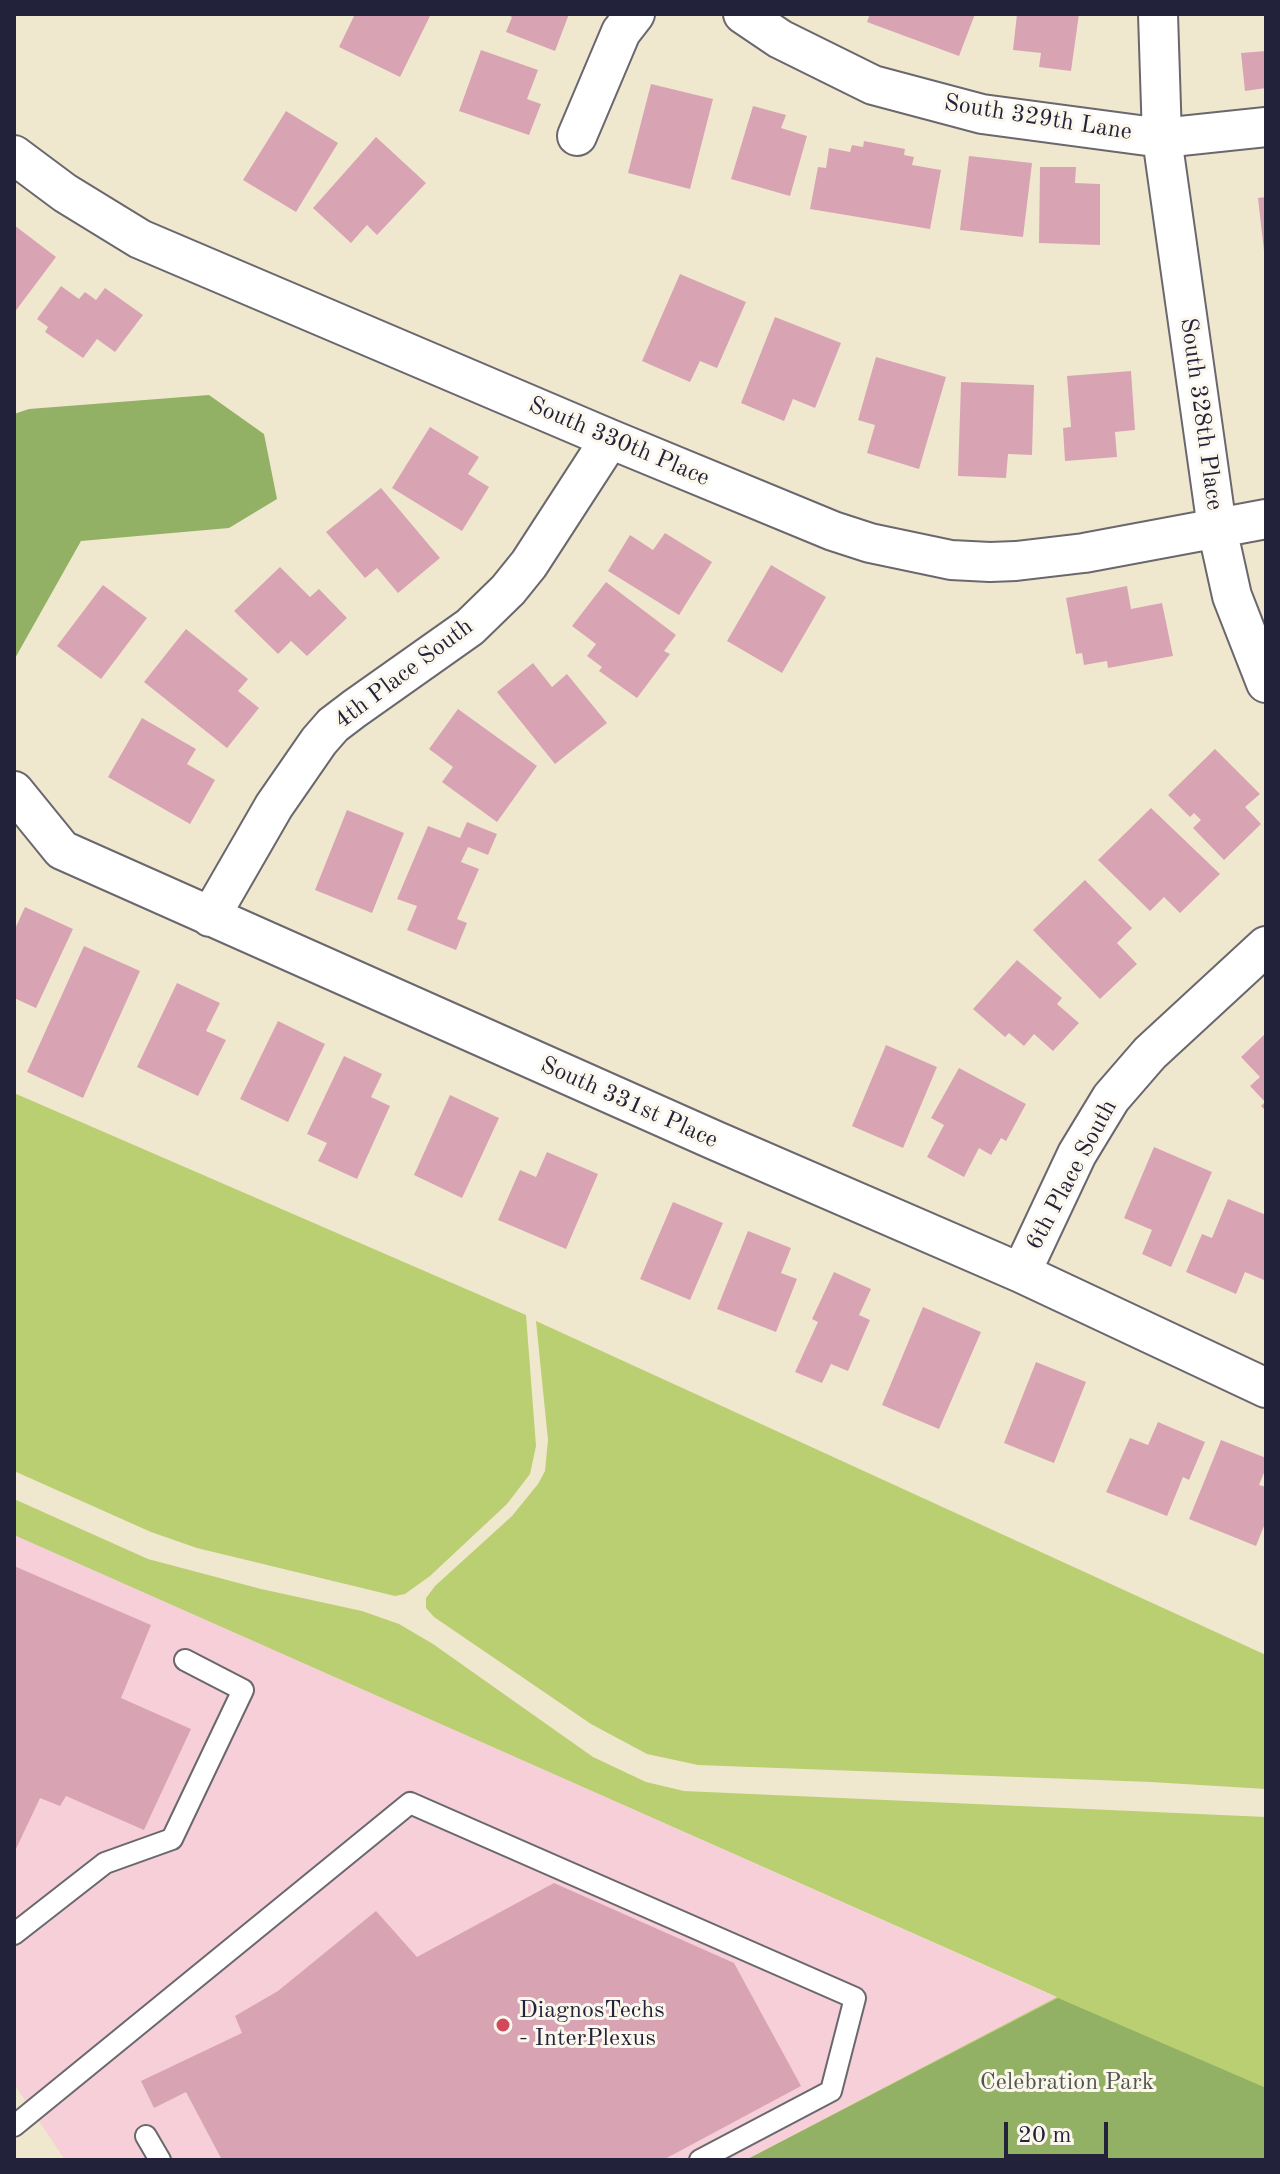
<!DOCTYPE html>
<style>
body{margin:0}
#map{position:relative;width:1280px;height:2174px;overflow:hidden;background:#f0e8ce;font-family:"Old Standard TT",serif}
canvas{display:block}
.frame{position:absolute;inset:0;border:16px solid #22223b;pointer-events:none}
.scale{position:absolute;left:1004px;top:2122px;width:104px;height:36px;box-sizing:border-box;border:4px solid #22223b;border-top:0;padding-left:10px;font-size:24px;line-height:28px;white-space:nowrap;color:#22223b;-webkit-text-stroke:6px #fbf7ec;paint-order:stroke}
</style>
<div id="map">
<canvas width="1280" height="2174"></canvas>
<div class="frame"></div>
<div class="scale">20 m</div>
</div>
<script>
const ctx = document.querySelector('canvas').getContext('2d');
ctx.lineJoin = 'round';
function fillPath(path, color) { ctx.fillStyle = color; ctx.fill(path, 'evenodd'); }
const shape = rows => new Path2D(rows.map(r => 'M' + r).join(''));
function trace(path, color, width, dash) { ctx.strokeStyle = color; ctx.lineWidth = width; ctx.lineCap = dash ? 'butt' : 'round'; ctx.setLineDash(dash || []); ctx.stroke(path); }
function write(font, color, halo, rows, align = 'center') {
  ctx.font = font + ' "Old Standard TT",serif'; ctx.lineWidth = 6; ctx.setLineDash([]); ctx.textBaseline = 'middle'; ctx.strokeStyle = halo; ctx.fillStyle = color; for (const [text, x, y, turn = 0] of rows) {
    ctx.save(); ctx.translate(x, y); ctx.rotate((+turn || 0) * Math.PI / 180); ctx.textAlign = isNaN(turn) ? turn : align; if (halo) ctx.strokeText(text, 0, 0); ctx.fillText(text, 0, 0); ctx.restore();
  }
}
const built = shape([
 [14,1535,1058,1998,746,2160,65,2160,14,2084]
]);
const green = shape([
 [14,1093,526,1315,536,1446,530,1474,507,1504,430,1576,405,1594,395,1596,197,1548,151,1532,14,1471],
 [536,1321,1266,1655,1266,1789,1151,1782,698,1765,647,1754,591,1724,434,1617,426,1608,426,1598,435,1586,512,1516,538,1484,545,1471,548,1440],
 [14,1499,148,1559,261,1589,362,1611,399,1624,433,1644,593,1757,646,1782,684,1791,1266,1817,1266,2160,746,2160,1057,1997,14,1535]
]);
const forest = shape([
 [209,395,264,434,277,499,229,528,81,541,14,660,14,414,29,409],
 [1058,1998,1266,2088,1266,2160,746,2160]
]);
const building = shape([
 [355,14,431,14,400,77,339,47],
 [569,14,555,51,506,32,512,17,505,14],
 [870,14,975,14,959,56,867,22],
 [1017,14,1079,14,1071,71,1039,67,1041,53,1013,50],
 [481,50,538,70,527,99,541,104,529,135,459,111],
 [1266,51,1266,88,1245,91,1241,53],
 [651,84,713,99,690,189,628,173],
 [753,106,786,115,781,128,807,136,790,196,731,179],
 [286,111,338,143,296,212,243,180],
 [376,137,426,183,377,235,367,225,351,243,313,208],
 [864,141,905,149,904,155,914,157,912,165,941,170,930,229,810,209,818,167,826,168,829,148,850,152,852,145,863,147],
 [969,156,1032,163,1023,237,960,230],
 [1040,167,1076,167,1075,183,1100,184,1100,245,1039,243],
 [1266,197,1266,251,1264,251,1258,198],
 [14,225,56,257,14,313],
 [680,274,746,302,717,368,700,361,690,382,642,361],
 [61,286,79,299,85,292,96,300,105,288,143,315,115,352,97,339,83,358,45,332,48,327,37,319],
 [775,317,841,343,815,408,793,399,784,421,741,403],
 [876,357,946,377,919,469,867,453,875,425,858,420],
 [1131,371,1135,430,1115,432,1117,457,1065,461,1063,428,1071,427,1067,376],
 [961,382,1034,385,1032,455,1008,454,1006,478,958,476],
 [430,427,479,457,468,474,489,487,462,531,392,488],
 [381,488,440,558,398,593,377,568,365,578,326,532],
 [665,533,712,562,679,615,608,571,630,535,653,550],
 [771,565,826,597,782,673,727,641],
 [280,567,310,597,319,589,347,618,307,656,291,641,278,654,234,611],
 [606,582,676,635,664,651,670,654,637,698,599,671,602,667,587,656,596,644,572,626],
 [103,585,147,618,101,679,57,646],
 [1127,586,1131,609,1162,603,1173,656,1108,668,1107,661,1084,665,1082,653,1076,654,1066,598],
 [186,629,248,679,238,691,259,708,227,748,144,682],
 [533,663,552,687,567,674,607,723,555,764,497,692],
 [458,709,537,766,497,822,442,782,453,767,429,749],
 [142,718,196,749,187,764,215,780,190,824,108,777],
 [1215,749,1260,794,1245,807,1261,824,1224,860,1193,828,1201,820,1194,813,1190,817,1168,795],
 [1151,808,1220,874,1180,913,1164,897,1150,911,1098,860],
 [347,810,404,833,372,913,315,890],
 [467,822,497,834,488,855,468,847,461,862,479,869,457,919,467,923,456,950,407,930,417,906,397,899,428,826,460,838],
 [1085,880,1132,928,1117,943,1137,964,1100,999,1033,930],
 [25,907,73,929,36,1008,14,998,14,931],
 [84,946,140,971,83,1098,27,1072],
 [1017,960,1062,998,1057,1004,1079,1023,1053,1051,1034,1034,1024,1046,1009,1033,1005,1037,973,1009],
 [177,983,220,1003,206,1031,226,1040,198,1096,137,1067],
 [278,1021,325,1044,288,1122,240,1099],
 [1266,1033,1266,1111,1261,1106,1265,1102,1250,1086,1260,1077,1241,1057],
 [886,1045,937,1067,903,1148,852,1126],
 [344,1056,382,1074,371,1097,390,1106,357,1179,318,1161,327,1143,307,1134],
 [959,1068,1026,1104,1006,1141,1001,1138,991,1155,979,1148,964,1177,927,1157,944,1125,931,1118],
 [450,1095,499,1118,462,1198,414,1175],
 [1154,1147,1212,1172,1171,1267,1142,1254,1152,1230,1124,1218],
 [547,1152,598,1174,566,1249,498,1220,520,1170,536,1177],
 [1228,1199,1266,1215,1266,1275,1264,1280,1245,1272,1236,1294,1186,1272,1202,1234,1212,1238],
 [673,1202,723,1223,690,1300,640,1279],
 [748,1231,791,1248,781,1273,797,1279,776,1332,717,1309],
 [834,1272,871,1289,859,1315,870,1320,848,1371,831,1364,822,1383,795,1372,818,1322,812,1319],
 [923,1307,981,1332,939,1429,882,1405],
 [1036,1362,1086,1382,1054,1463,1004,1443],
 [1158,1422,1205,1442,1189,1480,1183,1477,1167,1516,1106,1492,1130,1438,1148,1445],
 [1221,1440,1266,1458,1266,1468,1259,1485,1266,1487,1266,1521,1256,1546,1189,1519],
 [14,1566,151,1625,121,1698,191,1729,144,1830,66,1796,60,1806,40,1798,14,1853],
 [554,1883,734,1963,801,2086,663,2160,222,2160,186,2092,154,2108,141,2081,242,2033,235,2016,278,1991,376,1911,417,1957]
]);
const lane = shape([
 [14,1934,105,1863,172,1839,243,1690,185,1660],
 [14,2126,410,1803,855,1998,831,2091,700,2160],
 [146,2136,160,2160]
]);
const street = shape([
 [743,14,780,39,873,85,982,114,1162,138,1266,127],
 [1158,14,1162,138,1217,528,1232,596,1266,683],
 [577,136,621,32,635,14],
 [14,155,65,193,140,239,610,439,833,531,870,543,951,560,990,562,1016,561,1084,553,1266,519],
 [14,791,62,850,714,1140,1021,1273,1266,1388],
 [210,917,274,806,319,741,333,725,354,709,470,627,508,590,529,564,610,439],
 [1021,1273,1077,1154,1111,1098,1150,1053,1266,946]
]);
const markers = [
 [503,2025,8,"#d1495b"]
];
const streetNames = [
 ["South 329th Lane",1038,118,9],
 ["South 328th Place",1201,414,82],
 ["South 330th Place",619,442,23],
 ["4th Place South",404,674,-37],
 ["South 331st Place",629,1103,24],
 ["6th Place South",1072,1175,-62]
];
const poiNames = [
 ["DiagnosTechs",519,2011],
 ["- InterPlexus",519,2039]
];
const parkNames = [
 ["Celebration Park",1067,2083]
];
fillPath(built, '#f6cfd8');
fillPath(green, '#bace72');
fillPath(forest, '#93b164');
fillPath(building, '#d8a4b4');
trace(lane, '#6a676e', 24);
trace(street, '#6a676e', 42);
trace(lane, '#fff', 20);
trace(street, '#fff', 38);
for (const [x, y, r, color] of markers) { const dot = new Path2D(); dot.arc(x, y, r, 0, 2 * Math.PI); ctx.fillStyle = color; ctx.fill(dot); trace(dot, '#fbf7ec', 3); }
write('24px', '#22223b', '#fbf7ec', streetNames);
write('24px', '#22223b', '#fbf7ec', poiNames, 'left');
write('24px', '#50564c', '#fbf7ec', parkNames);
</script>
